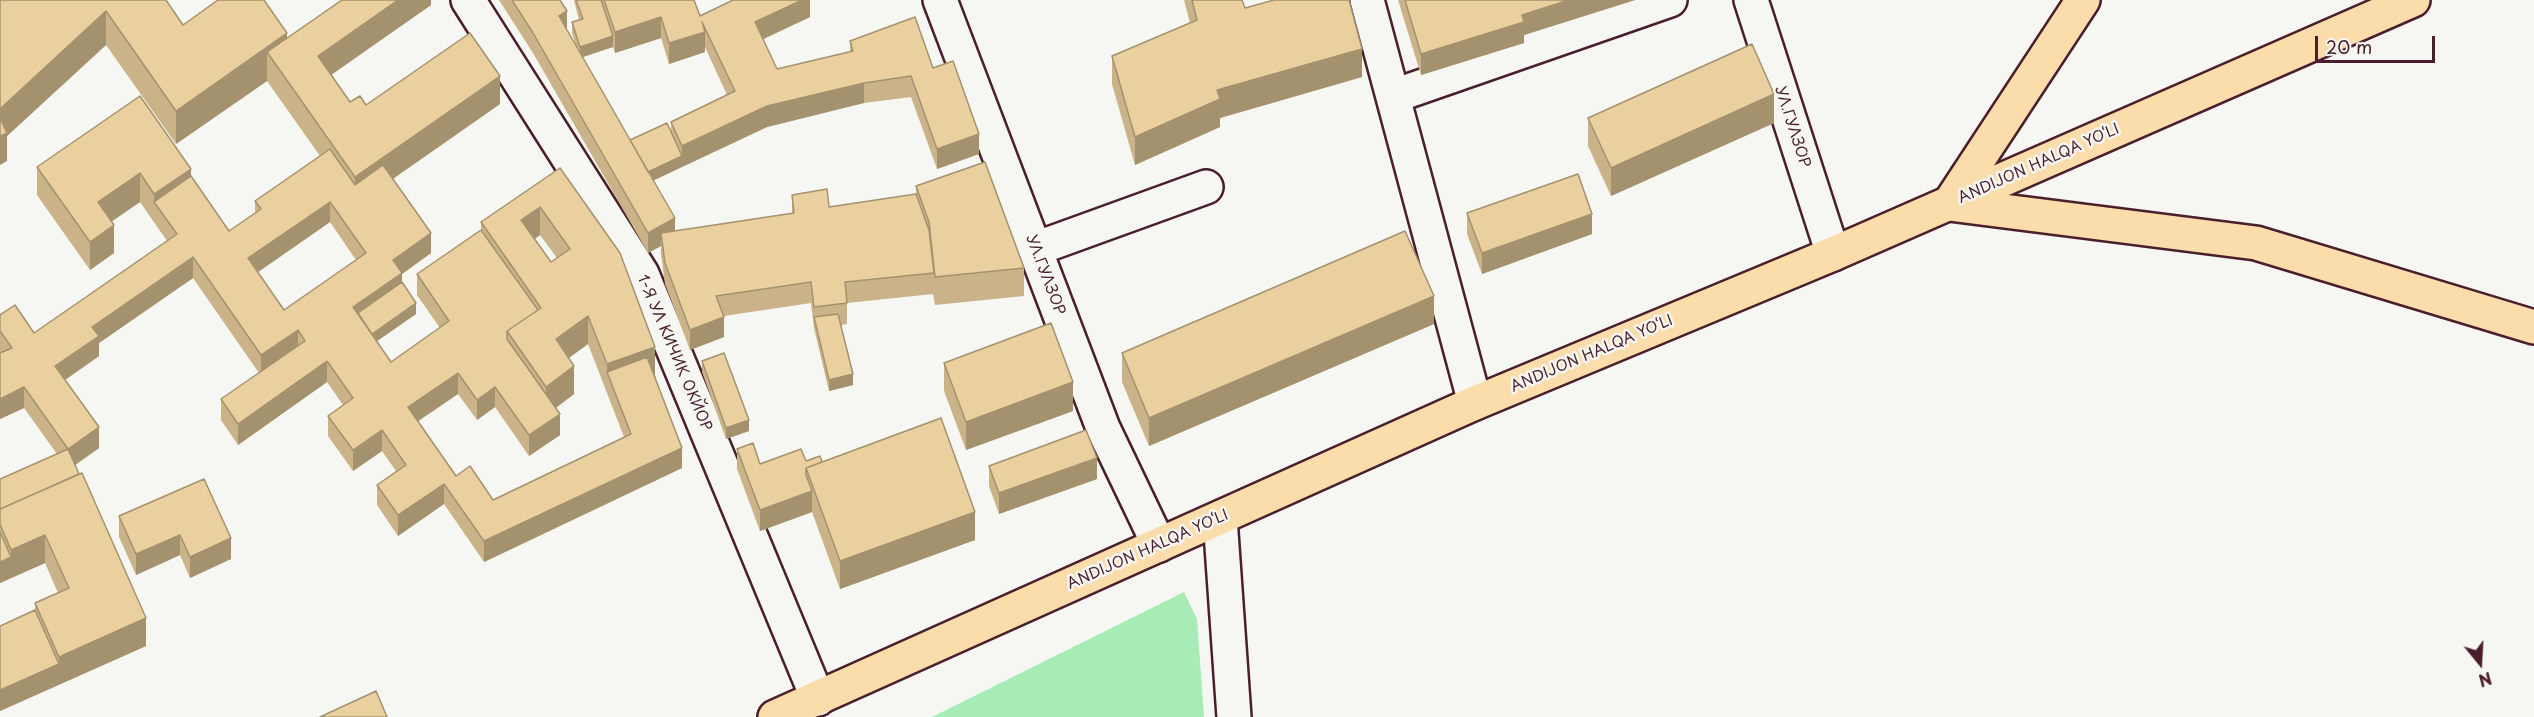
<!DOCTYPE html>
<meta charset="utf-8">
<style>
body{margin:0}
#map{position:relative;width:2534px;height:717px;overflow:hidden;background:#f6f6f2;font-family:"Playpen Sans",sans-serif}
canvas{display:block}
.north{position:absolute;left:2450px;top:633px;width:60px;height:60px;-webkit-text-stroke:4px #f6f6f2;paint-order:stroke;rotate:162deg;font-size:16px;font-weight:700;line-height:24px;text-align:center;color:#4a1f2b}
.north::after{content:'';display:block;margin:auto;width:21px;height:27px;background:#4a1f2b;clip-path:polygon(50% 0,100% 100%,50% 72%,0 100%)}
.scale{position:absolute;left:2315px;top:36px;width:120px;height:27px;box-sizing:border-box;border:3px solid #4a1f2b;border-top:0;padding-left:8px;font-size:18px;line-height:21px;white-space:nowrap;color:#4a1f2b;-webkit-text-stroke:4px #f6f6f2;paint-order:stroke}
</style>
<div id="map">
<canvas width="2534" height="717"></canvas>
<div class="north">N</div>
<div class="scale">20 m</div>
</div>
<script>
const ctx = document.querySelector('canvas').getContext('2d');
ctx.lineJoin = 'round';
function fillPath(path, color) { ctx.fillStyle = color; ctx.fill(path, 'evenodd'); }
const shape = rows => new Path2D(rows.map(r => 'M' + r).join(''));
function trace(path, color, width, dash) { ctx.strokeStyle = color; ctx.lineWidth = width; ctx.lineCap = dash ? 'butt' : 'round'; ctx.setLineDash(dash || []); ctx.stroke(path); }
function write(font, color, halo, rows, align = 'center') {
  ctx.font = font + ' "Playpen Sans",sans-serif'; ctx.lineWidth = 5; ctx.setLineDash([]); ctx.textBaseline = 'middle'; ctx.strokeStyle = halo; ctx.fillStyle = color; for (const [text, x, y, turn = 0] of rows) {
    ctx.save(); ctx.translate(x, y); ctx.rotate((+turn || 0) * Math.PI / 180); ctx.textAlign = isNaN(turn) ? turn : align; if (halo) ctx.strokeText(text, 0, 0); ctx.fillText(text, 0, 0); ctx.restore();
  }
}
const green = shape([
 [1184,592,1197,619,1204,717,932,717]
]);
const minor = shape([
 [468,0,642,274,818,699],
 [940,0,1103,428,1159,545],
 [1367,0,1475,403],
 [1751,0,1833,254],
 [1394,96,1670,0],
 [1035,249,1206,187],
 [1220,518,1234,717]
]);
const major = shape([
 [2083,0,1949,204,2256,243,2534,327]
]);
const highway = shape([
 [775,717,1475,403,1833,254,2413,0]
]);
const wall = shape([
 [0,0,166,0,183,25,287,38,431,0,431,5,331,75,350,102,366,105,500,104,393,179,431,253,402,274,402,282,416,314,377,341,391,362,440,328,417,295,417,274,481,230,481,222,560,168,655,375,682,468,484,562,444,504,398,536,377,505,377,485,396,471,382,451,353,471,328,436,328,416,343,405,327,382,238,445,221,420,221,399,259,373,193,278,99,343,99,356,65,380,99,448,75,465,146,646,0,711,35,610,35,603,58,593,45,563,0,583,0,479,57,454,24,408,0,419,0,315,34,333,167,241,140,202,111,221,114,253,90,270,37,195,37,167,191,176,229,231,255,213,255,201,320,156,267,81,176,144,106,45,7,136,7,161],
 [330,222,356,260,284,310,258,272],
 [540,235,557,258,551,262,535,239],
 [588,344,624,437,493,500,456,476,418,421,458,394,477,420,495,407,529,456,560,435,556,408,574,394,569,358],
 [499,0,560,0,567,30,576,46,572,33,572,22,579,20,574,0,694,0,700,16,810,0,810,17,763,39,777,69,850,52,850,41,933,68,979,154,937,169,911,97,864,103,767,127,653,180,675,231,792,213,792,195,829,207,916,194,916,186,1024,268,1024,296,935,305,933,294,847,303,847,324,841,325,853,385,829,391,814,328,811,303,724,316,724,337,690,350,665,284,661,254,661,246,648,253,533,53],
 [661,38,669,64,705,52,705,47,727,95,671,122,671,131,630,140,582,57,613,47,615,53],
 [1184,0,1242,0,1245,8,1362,77,1220,118,1220,127,1135,165,1112,84,1112,56,1190,23],
 [1398,0,1635,0,1524,35,1524,43,1421,75],
 [1588,118,1774,123,1611,196,1588,146],
 [1467,213,1592,234,1482,274,1467,234],
 [1434,324,1149,446,1122,382,1122,353],
 [702,361,749,431,726,439,702,372],
 [944,363,1073,411,966,450,944,391],
 [737,449,760,464,806,461,822,462,975,540,840,589,812,512,760,531,737,469],
 [989,466,1097,479,999,514,989,486],
 [204,479,231,559,190,578,180,555,136,575,119,537,119,516]
]);
const shadedWall = shape([
 [398,0,431,0,431,5,318,84,318,56],
 [802,0,810,0,810,17,755,43,755,22],
 [1569,0,1635,0,1524,35,1524,43,1421,75,1421,54,1522,15],
 [106,11,106,45,7,136,7,161,0,165,0,109],
 [567,11,567,31,559,16],
 [661,17,661,38,615,53,615,32],
 [705,32,705,52,669,64,669,43],
 [287,33,287,67,267,52,267,81,176,144,176,111],
 [613,36,613,47,580,58,580,47],
 [1362,49,1362,77,1220,118,1220,127,1135,165,1135,137,1217,90],
 [500,76,500,104,355,205,355,177],
 [864,83,864,103,767,127,644,185,644,174,682,156,682,146,767,106],
 [1774,94,1774,123,1611,196,1611,168],
 [979,134,979,154,937,169,937,149],
 [191,169,191,197,154,202,154,222,154,194],
 [140,173,140,202,98,231,98,202],
 [330,202,330,222,248,279,248,258],
 [540,207,540,235,521,248,521,220],
 [1592,214,1592,234,1482,274,1482,253],
 [675,218,675,238,661,233,661,246,648,253,648,233],
 [114,225,114,253,90,270,90,242],
 [431,233,431,253,402,274,402,294,358,324,353,307,393,260],
 [193,257,193,278,99,343,99,356,55,387,55,366,92,327],
 [1434,296,1434,324,1149,446,1149,418],
 [416,303,416,314,367,348,367,337],
 [588,316,588,344,556,367,556,339],
 [724,317,724,337,690,350,690,330],
 [298,330,298,351,261,376,261,355],
 [655,347,655,375,614,390,607,372,607,393,607,364],
 [327,361,327,382,238,445,238,424],
 [574,366,574,394,546,415,546,387],
 [458,373,458,394,408,428,408,407],
 [853,374,853,385,829,391,829,380],
 [1073,382,1073,411,966,450,966,422],
 [24,387,24,408,0,419,0,399],
 [495,387,495,407,477,420,477,400],
 [560,414,560,435,529,456,529,435],
 [749,420,749,431,726,439,726,428],
 [99,427,99,448,68,470,68,449],
 [382,430,382,451,353,471,353,450],
 [682,448,682,468,484,562,484,541],
 [1097,458,1097,479,999,514,999,493],
 [444,484,444,504,398,536,398,515],
 [812,491,812,512,760,531,760,510],
 [975,512,975,540,840,589,840,561],
 [45,535,45,563,0,583,0,562,11,557,11,550],
 [180,535,180,555,136,575,136,554],
 [231,538,231,559,190,578,190,557],
 [146,618,146,646,0,711,0,690,59,664,59,657]
]);
const building = shape([
 [0,0,166,0,183,25,218,0,264,0,287,33,176,111,106,11,0,109,0,0],
 [342,0,398,0,318,56,350,102,360,96,366,105,470,33,500,76,355,177,267,52,342,0],
 [512,0,560,0,567,11,559,16,675,218,648,233,533,33,512,0],
 [576,0,601,0,613,36,580,47,572,22,583,19,576,0],
 [604,0,694,0,700,16,733,0,802,0,755,22,777,69,853,51,850,41,915,17,933,68,953,61,979,134,937,149,911,76,864,83,767,106,682,146,671,122,735,91,702,22,705,32,669,43,661,17,615,32,604,0],
 [1192,0,1242,0,1245,8,1274,0,1349,0,1362,49,1217,90,1220,99,1135,137,1112,56,1197,20,1192,0],
 [1405,0,1569,0,1522,15,1524,22,1421,54,1405,0],
 [1752,44,1774,94,1611,168,1588,118,1752,44],
 [140,96,191,169,154,194,140,173,98,202,114,225,90,242,37,167,140,96],
 [0,118,7,133,0,136,0,118],
 [667,123,682,156,648,172,630,140,667,123],
 [330,149,355,185,383,165,431,233,393,260,402,273,353,307,391,362,449,321,417,274,481,230,538,310,507,331,507,339,560,414,529,435,495,387,477,400,458,373,408,407,456,476,470,466,493,500,631,434,607,372,647,357,682,448,484,541,444,484,398,515,377,485,406,465,382,430,353,450,328,416,353,398,327,361,238,424,221,399,305,341,298,330,261,355,193,257,92,327,99,336,55,366,99,427,68,449,24,387,0,399,0,353,12,348,0,331,0,315,15,305,34,333,177,234,154,202,191,176,229,231,261,209,255,201,330,149],
 [330,202,366,253,284,310,248,258,330,202],
 [985,162,1024,268,935,277,929,222,916,186,985,162],
 [560,168,620,253,655,347,607,364,588,316,556,339,574,366,546,387,507,331,541,308,481,222,560,168],
 [540,207,570,249,551,262,521,220,540,207],
 [1578,174,1592,214,1482,253,1467,213,1578,174],
 [827,189,829,207,916,194,929,230,934,273,845,282,847,303,814,307,811,282,716,296,724,317,690,330,665,263,661,233,794,213,792,195,827,189],
 [1405,231,1434,296,1149,418,1122,353,1405,231],
 [402,282,416,303,372,334,358,313,402,282],
 [838,314,853,374,829,380,814,317,838,314],
 [1051,323,1073,382,966,422,944,363,1051,323],
 [724,353,749,420,726,428,702,361,724,353],
 [941,418,975,512,840,561,806,468,941,418],
 [1086,430,1097,458,999,493,989,466,1086,430],
 [753,443,760,464,801,449,806,461,820,456,822,462,806,468,806,475,812,491,760,510,737,449,753,443],
 [68,449,79,474,0,509,0,479,68,449],
 [82,473,146,618,59,657,35,603,69,588,45,535,11,550,0,524,0,509,82,473],
 [204,479,231,538,190,557,180,535,136,554,119,516,204,479],
 [0,532,11,557,0,562,0,532],
 [35,610,59,664,0,690,0,626,35,610],
 [376,691,387,717,320,717,376,691]
]);
const streetNames = [
 ["УЛ.ГУЛЗОР",1792,127,72],
 ["ANDIJON HALQA YO‘LI",2039,164,-24],
 ["УЛ.ГУЛЗОР",1045,275,69],
 ["1-Я УЛ КИЧИК ОКЙОР",674,353,67],
 ["ANDIJON HALQA YO‘LI",1592,354,-23],
 ["ANDIJON HALQA YO‘LI",1148,550,-24]
];
fillPath(green, '#a7ebb6');
trace(minor, '#4a1f2b', 38);
trace(major, '#4a1f2b', 38);
trace(highway, '#4a1f2b', 38);
trace(minor, '#f6f6f2', 33);
trace(major, '#fbddab', 33);
trace(highway, '#fbddab', 33);
fillPath(wall, '#cab389');
fillPath(shadedWall, '#a4926f');
fillPath(building, '#ebd09f');
trace(building, '#a4926f', 1.5);
write('15px', '#4a1f2b', '#f6f6f2', streetNames);
</script>
